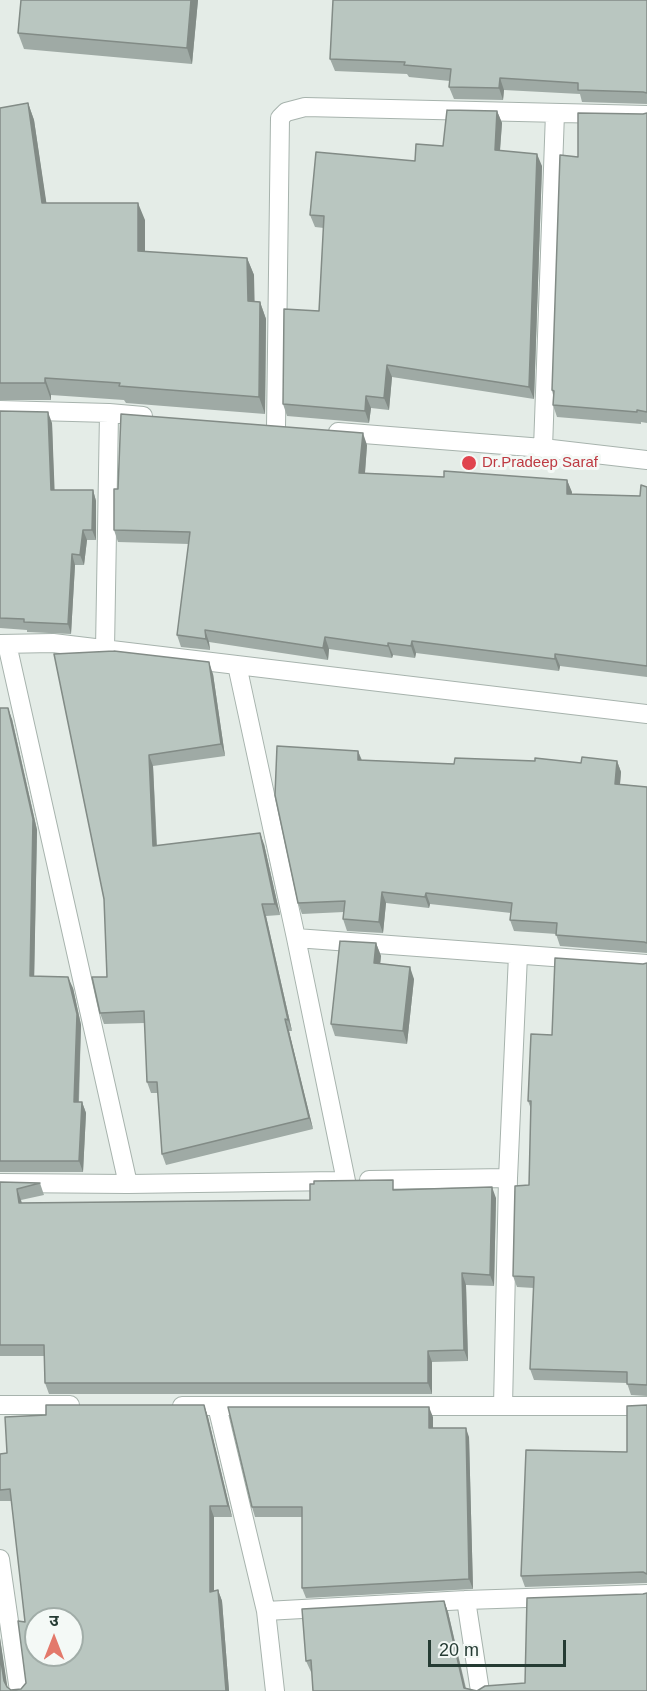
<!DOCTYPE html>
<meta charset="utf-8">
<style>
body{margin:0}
#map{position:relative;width:647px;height:1691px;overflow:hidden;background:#e4ece7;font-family:Helvetica,"Noto Sans Devanagari",sans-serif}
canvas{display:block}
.north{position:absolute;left:24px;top:1607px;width:60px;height:60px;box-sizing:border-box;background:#f4f9f6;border:2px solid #a1ada8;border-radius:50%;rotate:0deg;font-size:16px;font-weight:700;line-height:24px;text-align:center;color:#253b33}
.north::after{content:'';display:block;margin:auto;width:21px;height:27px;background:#e3796b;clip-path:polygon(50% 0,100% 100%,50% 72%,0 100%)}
.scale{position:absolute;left:428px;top:1640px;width:138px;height:27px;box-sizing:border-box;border:3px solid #253b33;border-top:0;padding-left:8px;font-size:18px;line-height:21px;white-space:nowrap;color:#253b33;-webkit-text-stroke:4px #f4f9f6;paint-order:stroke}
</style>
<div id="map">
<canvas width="647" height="1691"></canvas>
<div class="north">उ</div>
<div class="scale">20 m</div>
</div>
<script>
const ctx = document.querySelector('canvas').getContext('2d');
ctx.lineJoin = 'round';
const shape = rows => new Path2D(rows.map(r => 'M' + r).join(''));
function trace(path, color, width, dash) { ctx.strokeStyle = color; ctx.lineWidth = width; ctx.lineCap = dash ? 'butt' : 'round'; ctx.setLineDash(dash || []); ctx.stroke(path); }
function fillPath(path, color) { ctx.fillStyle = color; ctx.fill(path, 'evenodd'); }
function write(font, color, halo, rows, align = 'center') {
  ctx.font = font + ' Helvetica,sans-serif'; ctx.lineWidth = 6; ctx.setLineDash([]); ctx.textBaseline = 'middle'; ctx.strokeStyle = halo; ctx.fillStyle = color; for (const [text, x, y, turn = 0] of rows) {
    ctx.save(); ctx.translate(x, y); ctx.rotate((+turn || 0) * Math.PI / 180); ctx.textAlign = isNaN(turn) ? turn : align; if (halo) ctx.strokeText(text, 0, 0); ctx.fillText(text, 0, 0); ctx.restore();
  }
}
const minor = shape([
 [0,410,109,413,143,416],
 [276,427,280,118,286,112,305,107,647,115],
 [338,432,543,448,647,460],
 [543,448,555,113],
 [0,644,53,643,647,714],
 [7,644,128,1184],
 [105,649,109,413],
 [237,665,296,938,346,1181],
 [296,938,647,964],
 [369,1180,508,1178],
 [0,1183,128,1184,338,1181],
 [0,1405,70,1405],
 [182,1406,647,1406],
 [217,1406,266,1611,275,1691],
 [503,1406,508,1178,518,955],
 [0,1559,19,1691],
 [466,1600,480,1691],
 [266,1611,466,1600,647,1594]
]);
const wall = shape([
 [21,0,198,0,192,64,24,49,18,33],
 [647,0,647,104,582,102,580,94,504,90,503,100,454,99,449,87,450,81,409,77,407,74,335,71,330,59],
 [28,103,34,120,46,203,145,220,145,252,247,258,254,275,254,301,260,302,266,319,265,414,126,403,124,400,51,395,51,400,0,400,0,108],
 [497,111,502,123,500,151,542,166,534,399,392,377,389,410,371,408,369,423,287,416,283,404,319,311,324,228,315,227,310,215,443,146],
 [647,113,647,423,641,422,641,424,557,417,553,405,553,395,552,390,578,157,643,114],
 [0,411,52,423,54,490,93,490,96,501,96,540,87,540,84,565,75,565,71,634,27,632,27,630,0,628],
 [367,445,365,473,444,477,567,480,572,494,640,496,647,487,647,677,560,666,559,671,416,653,415,658,393,655,392,658,329,649,328,660,209,642,210,650,181,647,177,635,189,544,118,542,114,530,118,489],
 [54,654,213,674,225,756,153,766,157,845,264,844,280,915,266,916,292,1031,289,1031,313,1129,166,1165,162,1154,158,1093,151,1093,147,1082,145,1023,104,1024,100,1013,107,977,104,899],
 [0,708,12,719,37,830,34,976,73,988,81,1025,79,1102,82,1102,86,1113,83,1172,0,1172],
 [358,751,362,760,454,764,581,763,617,761,621,772,620,784,647,787,647,953,560,946,556,934,514,931,510,920,511,913,430,904,429,908,386,903,383,933,347,931,343,919,344,912,302,914,298,903],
 [376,943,381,956,380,964,414,979,407,1044,335,1036,331,1024],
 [647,963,647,1396,631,1395,627,1383,534,1380,530,1369,534,1288,517,1287,513,1276,529,1185,531,1109,528,1101,552,1035,643,964],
 [0,1182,40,1183,44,1195,21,1200,22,1203,310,1200,396,1189,496,1198,494,1286,466,1285,468,1361,432,1362,432,1394,49,1394,45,1383,45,1356,0,1356],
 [204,1405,208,1417,232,1517,214,1517,214,1591,218,1590,222,1601,229,1691,0,1691,0,1638,7,1688,11,1690,21,1689,26,1683,25,1622,12,1501,0,1501,0,1454,7,1453,46,1415],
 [647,1405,647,1583,525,1587,521,1576,627,1452],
 [433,1417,433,1428,469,1437,473,1589,306,1598,302,1588,302,1517,255,1517,252,1507],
 [643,1594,647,1691,313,1691,312,1672,311,1672,306,1661,444,1601,448,1612,466,1688,477,1691,525,1683]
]);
const shadedWall = shape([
 [191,0,198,0,192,64,187,48],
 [500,78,504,90,503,100,499,88],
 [28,103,34,120,49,220,42,203],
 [497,111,502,123,499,162,495,150],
 [537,154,542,166,534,399,529,387],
 [138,203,145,220,145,268,138,251],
 [247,258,254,275,255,318,248,301],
 [260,302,266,319,265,414,259,397],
 [387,365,392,377,389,410,384,398],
 [45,378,51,395,51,400,45,383],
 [366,396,371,408,369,423,365,411],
 [48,412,52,423,55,500,51,490],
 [363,433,367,445,364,485,359,473],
 [567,480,572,492,571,506,567,494],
 [93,490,96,501,96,540,92,530],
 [83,530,87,540,84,565,80,555],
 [72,554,75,565,71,634,68,624],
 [205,630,209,642,210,650,206,639],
 [325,637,329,649,328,660,323,648],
 [412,641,416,653,415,658,411,646],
 [388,643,393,655,392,658,388,646],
 [555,654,560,666,559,671,555,659],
 [209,662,213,674,225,756,221,744],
 [8,708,12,719,37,830,34,987,30,976],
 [358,751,362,762,358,760],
 [149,755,153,766,157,857,153,846],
 [617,761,621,772,619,795,615,784],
 [260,833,264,844,280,915,275,904],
 [382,892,386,903,383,933,379,922],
 [426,893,430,904,429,908,425,897],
 [262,904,266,916,292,1031,288,1020],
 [376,943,381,956,379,975,374,963],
 [410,967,414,979,407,1044,403,1031],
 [68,977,73,988,81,1025,78,1113,74,1102],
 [285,1019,289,1031,313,1129,309,1118],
 [82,1102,86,1113,83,1172,79,1161],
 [492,1187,496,1198,494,1286,490,1275],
 [17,1189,21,1200,23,1214,19,1203],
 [462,1273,466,1285,468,1361,464,1350],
 [428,1351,432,1362,432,1394,428,1383],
 [204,1405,208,1417,232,1517,228,1506],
 [429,1407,433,1417,433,1437,429,1428],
 [466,1428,469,1437,473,1589,469,1579],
 [210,1506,214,1517,214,1603,210,1592],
 [218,1590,222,1601,229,1691,226,1691],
 [444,1601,448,1612,466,1691,465,1691],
 [0,1638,8,1691,4,1681,0,1655]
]);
const building = shape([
 [21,0,191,0,187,48,18,33,21,0],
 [333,0,647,0,647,93,643,92,578,90,578,83,500,78,499,88,449,87,451,69,404,65,405,62,330,59,333,0],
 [28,103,42,203,138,203,138,251,247,258,248,301,260,302,259,397,119,386,120,383,45,378,45,383,0,383,0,108,28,103],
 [447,110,497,111,495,150,537,154,529,387,387,365,384,398,366,396,365,411,283,404,284,309,319,311,324,216,310,215,316,152,415,161,416,144,443,146,447,110],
 [578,113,643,114,647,113,647,412,637,410,637,412,553,405,554,391,552,390,560,155,578,157,578,113],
 [0,411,48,412,51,490,93,490,92,530,83,530,80,555,72,554,68,624,24,622,24,619,0,618,0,411],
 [121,414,363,433,359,473,444,477,444,471,567,480,567,494,640,496,641,485,647,487,647,666,555,654,555,659,412,641,411,646,388,643,388,646,325,637,323,648,205,630,206,639,177,635,190,532,114,530,114,489,118,489,121,414],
 [114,651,209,662,221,744,149,755,153,846,260,833,275,904,262,904,288,1020,285,1019,309,1118,162,1154,157,1082,147,1082,144,1011,100,1013,92,977,107,977,104,899,54,654,114,651],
 [0,708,8,708,33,819,30,976,68,977,77,1014,74,1102,82,1102,79,1161,0,1161,0,708],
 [277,746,358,751,358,760,454,764,455,758,535,761,535,758,581,763,582,757,617,761,615,784,647,787,647,943,644,942,556,935,557,923,510,920,512,903,426,893,425,897,382,892,379,922,343,919,345,901,298,903,275,795,277,746],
 [340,941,376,943,374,963,410,967,403,1031,331,1024,340,941],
 [555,958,643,964,647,963,647,1385,627,1384,627,1372,530,1369,534,1277,513,1276,515,1186,529,1185,531,1101,528,1101,531,1034,552,1035,555,958],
 [393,1180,393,1190,492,1187,490,1275,462,1273,464,1350,428,1351,428,1383,45,1383,44,1345,0,1345,0,1182,40,1183,17,1189,19,1203,310,1200,310,1184,314,1184,314,1181,393,1180],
 [46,1405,204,1405,228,1506,210,1506,210,1592,218,1590,226,1691,0,1691,0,1655,4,1681,7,1687,11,1690,21,1689,26,1683,18,1621,25,1622,10,1489,0,1490,0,1454,7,1453,5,1417,46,1415,46,1405],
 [36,1619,72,1619,72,1655,36,1655,36,1619],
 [647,1405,647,1574,643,1572,521,1576,526,1450,627,1452,627,1406,647,1405],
 [228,1407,429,1407,429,1428,466,1428,469,1579,302,1588,302,1507,252,1507,228,1407],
 [647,1593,647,1691,313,1691,311,1660,306,1661,302,1609,444,1601,464,1688,477,1691,485,1686,525,1683,527,1598,643,1594,647,1593]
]);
const markers = [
 [469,463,8,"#e0444e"]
];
const healthNames = [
 ["Dr.Pradeep Saraf",482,463]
];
trace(minor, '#a7b3ad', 20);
trace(minor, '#fff', 18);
fillPath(wall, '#9faaa5');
fillPath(shadedWall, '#828b86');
fillPath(building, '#b9c6c0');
trace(building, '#828b86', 1.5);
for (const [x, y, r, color] of markers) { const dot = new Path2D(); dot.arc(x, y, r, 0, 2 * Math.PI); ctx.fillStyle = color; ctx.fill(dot); trace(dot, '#f4f9f6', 2); }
write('15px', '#be3a42', '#f4f9f6', healthNames, 'left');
</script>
